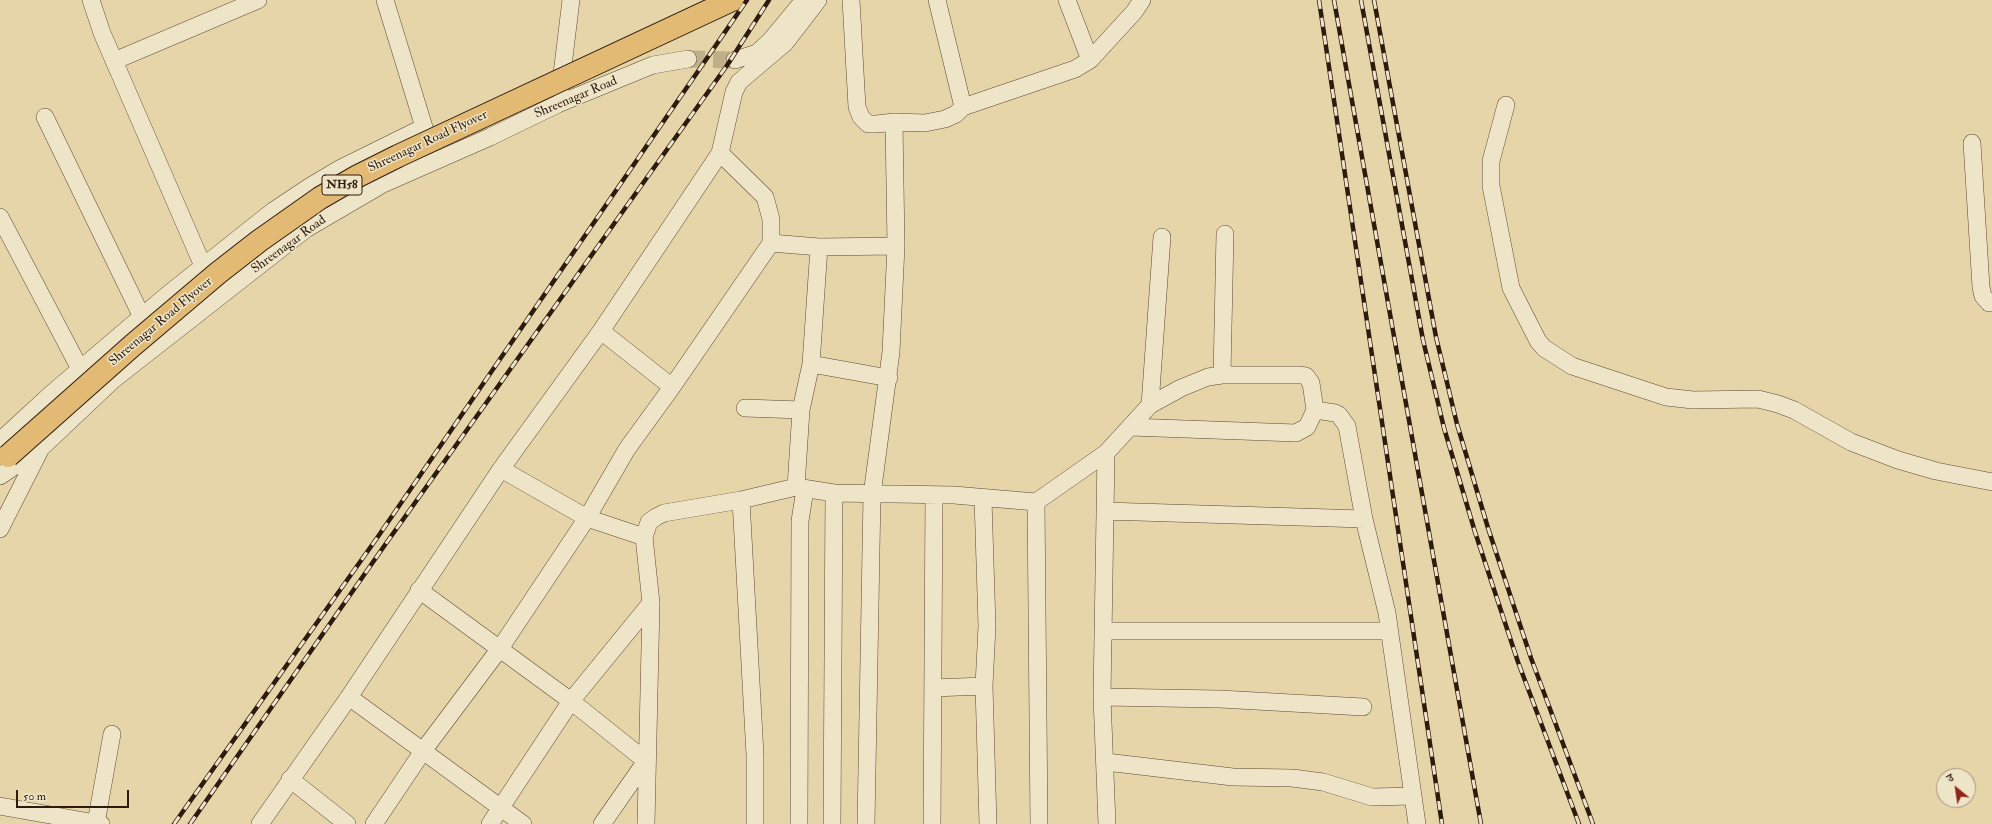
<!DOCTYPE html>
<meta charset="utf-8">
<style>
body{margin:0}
#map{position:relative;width:1992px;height:824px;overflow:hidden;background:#e5d5a9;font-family:"IM FELL Double Pica","Noto Serif Devanagari",serif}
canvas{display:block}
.north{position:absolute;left:1936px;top:768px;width:40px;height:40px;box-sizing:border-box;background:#eee4c7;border:1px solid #a1947d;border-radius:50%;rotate:330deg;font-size:11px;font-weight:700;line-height:16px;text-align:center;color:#2e1b0d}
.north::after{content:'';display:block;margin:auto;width:14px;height:18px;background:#8f2418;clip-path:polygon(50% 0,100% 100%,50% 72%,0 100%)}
.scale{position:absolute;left:16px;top:790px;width:113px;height:18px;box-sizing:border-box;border:2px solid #2e1b0d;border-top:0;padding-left:5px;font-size:12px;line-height:14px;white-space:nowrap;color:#2e1b0d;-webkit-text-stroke:3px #eee4c7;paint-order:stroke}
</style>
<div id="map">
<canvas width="1992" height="824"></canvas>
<div class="north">उ</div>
<div class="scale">50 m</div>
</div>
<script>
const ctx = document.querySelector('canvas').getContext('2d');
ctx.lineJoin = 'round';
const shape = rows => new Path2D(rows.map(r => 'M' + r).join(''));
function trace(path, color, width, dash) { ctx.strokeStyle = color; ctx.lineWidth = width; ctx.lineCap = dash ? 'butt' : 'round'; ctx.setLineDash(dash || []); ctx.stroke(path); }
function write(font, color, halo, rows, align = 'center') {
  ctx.font = font + ' "IM FELL Double Pica",serif'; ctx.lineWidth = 3; ctx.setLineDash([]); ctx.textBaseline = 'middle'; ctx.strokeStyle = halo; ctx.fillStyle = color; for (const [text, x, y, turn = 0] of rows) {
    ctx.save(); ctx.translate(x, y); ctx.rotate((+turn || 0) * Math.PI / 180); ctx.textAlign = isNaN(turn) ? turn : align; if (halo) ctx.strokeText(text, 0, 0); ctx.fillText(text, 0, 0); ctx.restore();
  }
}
const minorTunnel = shape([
 [688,59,735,60]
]);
const minor = shape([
 [91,0,102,33,203,266],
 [385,0,427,137],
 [851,0,857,107,861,117,868,124,877,124,894,122,925,123,945,119,956,114,963,107,1075,69,1090,60,1134,12,1142,0],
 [937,0,963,107],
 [1067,0,1090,60],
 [735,60,757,53,771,40,804,0],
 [114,61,258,0],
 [560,90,571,0],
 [1506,105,1491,161,1491,186,1511,288,1538,341,1544,348,1572,366,1666,397,1693,400,1758,399,1778,404,1794,410,1851,442,1898,460,1936,471,1992,482],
 [45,117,142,317],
 [1972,143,1981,287,1983,296,1989,303,1992,303],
 [0,217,80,369],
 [771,243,819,247,896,246],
 [601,331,672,387],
 [811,364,889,378],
 [1222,375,1225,234],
 [1150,405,1162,237],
 [745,408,801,410],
 [1130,427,1296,433,1307,427,1315,410],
 [0,441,51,394,166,296,273,211,309,187,341,168,424,127],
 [1106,453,1102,697,1107,824],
 [501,469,587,518,644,537],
 [0,476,40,449,113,380,306,229,383,184,490,137,558,104,653,65,688,59],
 [796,487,801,410,811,364,819,247],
 [741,500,755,755,755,824],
 [1036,502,1039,824],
 [1105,511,1364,519],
 [0,529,40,450],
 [419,590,571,701,646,761,602,824],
 [1105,631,1389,631],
 [984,686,988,824],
 [933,688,984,686,987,626,983,499],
 [349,697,523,824],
 [1102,697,1220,699,1363,707],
 [1106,762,1233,777,1292,778,1323,782,1372,797,1413,796],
 [290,779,347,824],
 [0,806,101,824],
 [96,823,112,734],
 [260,824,349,697,501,469,601,331,720,153,734,92,739,82,785,43,818,0],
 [374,824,423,751,501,647,587,518,627,449,672,387,771,243,771,219,765,197,720,153],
 [490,824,571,701,651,603],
 [646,824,651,603,644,537,649,522,656,517,664,513,741,500,796,487,834,493,954,495,1036,502,1106,453,1150,405,1181,388,1208,377,1222,375,1301,375,1306,376,1311,383,1315,410,1335,413,1339,415,1347,426,1364,519,1387,613,1417,824],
 [799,824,800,521,805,489],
 [832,824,834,493],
 [866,824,872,495,891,352,896,246,894,122],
 [932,824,934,495]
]);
const rail = shape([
 [1319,0,1442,824],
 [1334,0,1481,824],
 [1361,0,1423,340,1444,428,1475,532,1518,662,1579,824],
 [1374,0,1436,337,1457,424,1488,528,1531,658,1593,824],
 [174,824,377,538,747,0],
 [190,824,387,542,728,64,769,0]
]);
const trunkBridge = shape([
 [8,456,133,345,218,273,259,241,320,198,358,176,398,156,732,0]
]);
const shields = [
 [342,185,40]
];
const shieldNames = [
 ["NH58",342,185]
];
const streetNames = [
 ["Shreenagar Road",576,98,-23],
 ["Shreenagar Road Flyover",428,142,-25],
 ["Shreenagar Road",289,245,-36],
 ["Shreenagar Road Flyover",161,322,-40]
];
trace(minorTunnel, '#c0b08a', 17, [17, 8]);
trace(minor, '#5c4a34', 18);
trace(minor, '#eee4c7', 17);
trace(rail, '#2e1b0d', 4.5);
trace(rail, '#eee4c7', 3, [9]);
trace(trunkBridge, '#2e1b0d', 24, []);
trace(trunkBridge, '#e2ba74', 22);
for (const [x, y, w] of shields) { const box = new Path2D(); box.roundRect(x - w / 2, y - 10, w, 20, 3); ctx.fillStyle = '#eee4c7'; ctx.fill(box); trace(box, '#2e1b0d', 1); }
write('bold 12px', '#2e1b0d', null, shieldNames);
write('13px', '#2e1b0d', '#eee4c7', streetNames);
</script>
